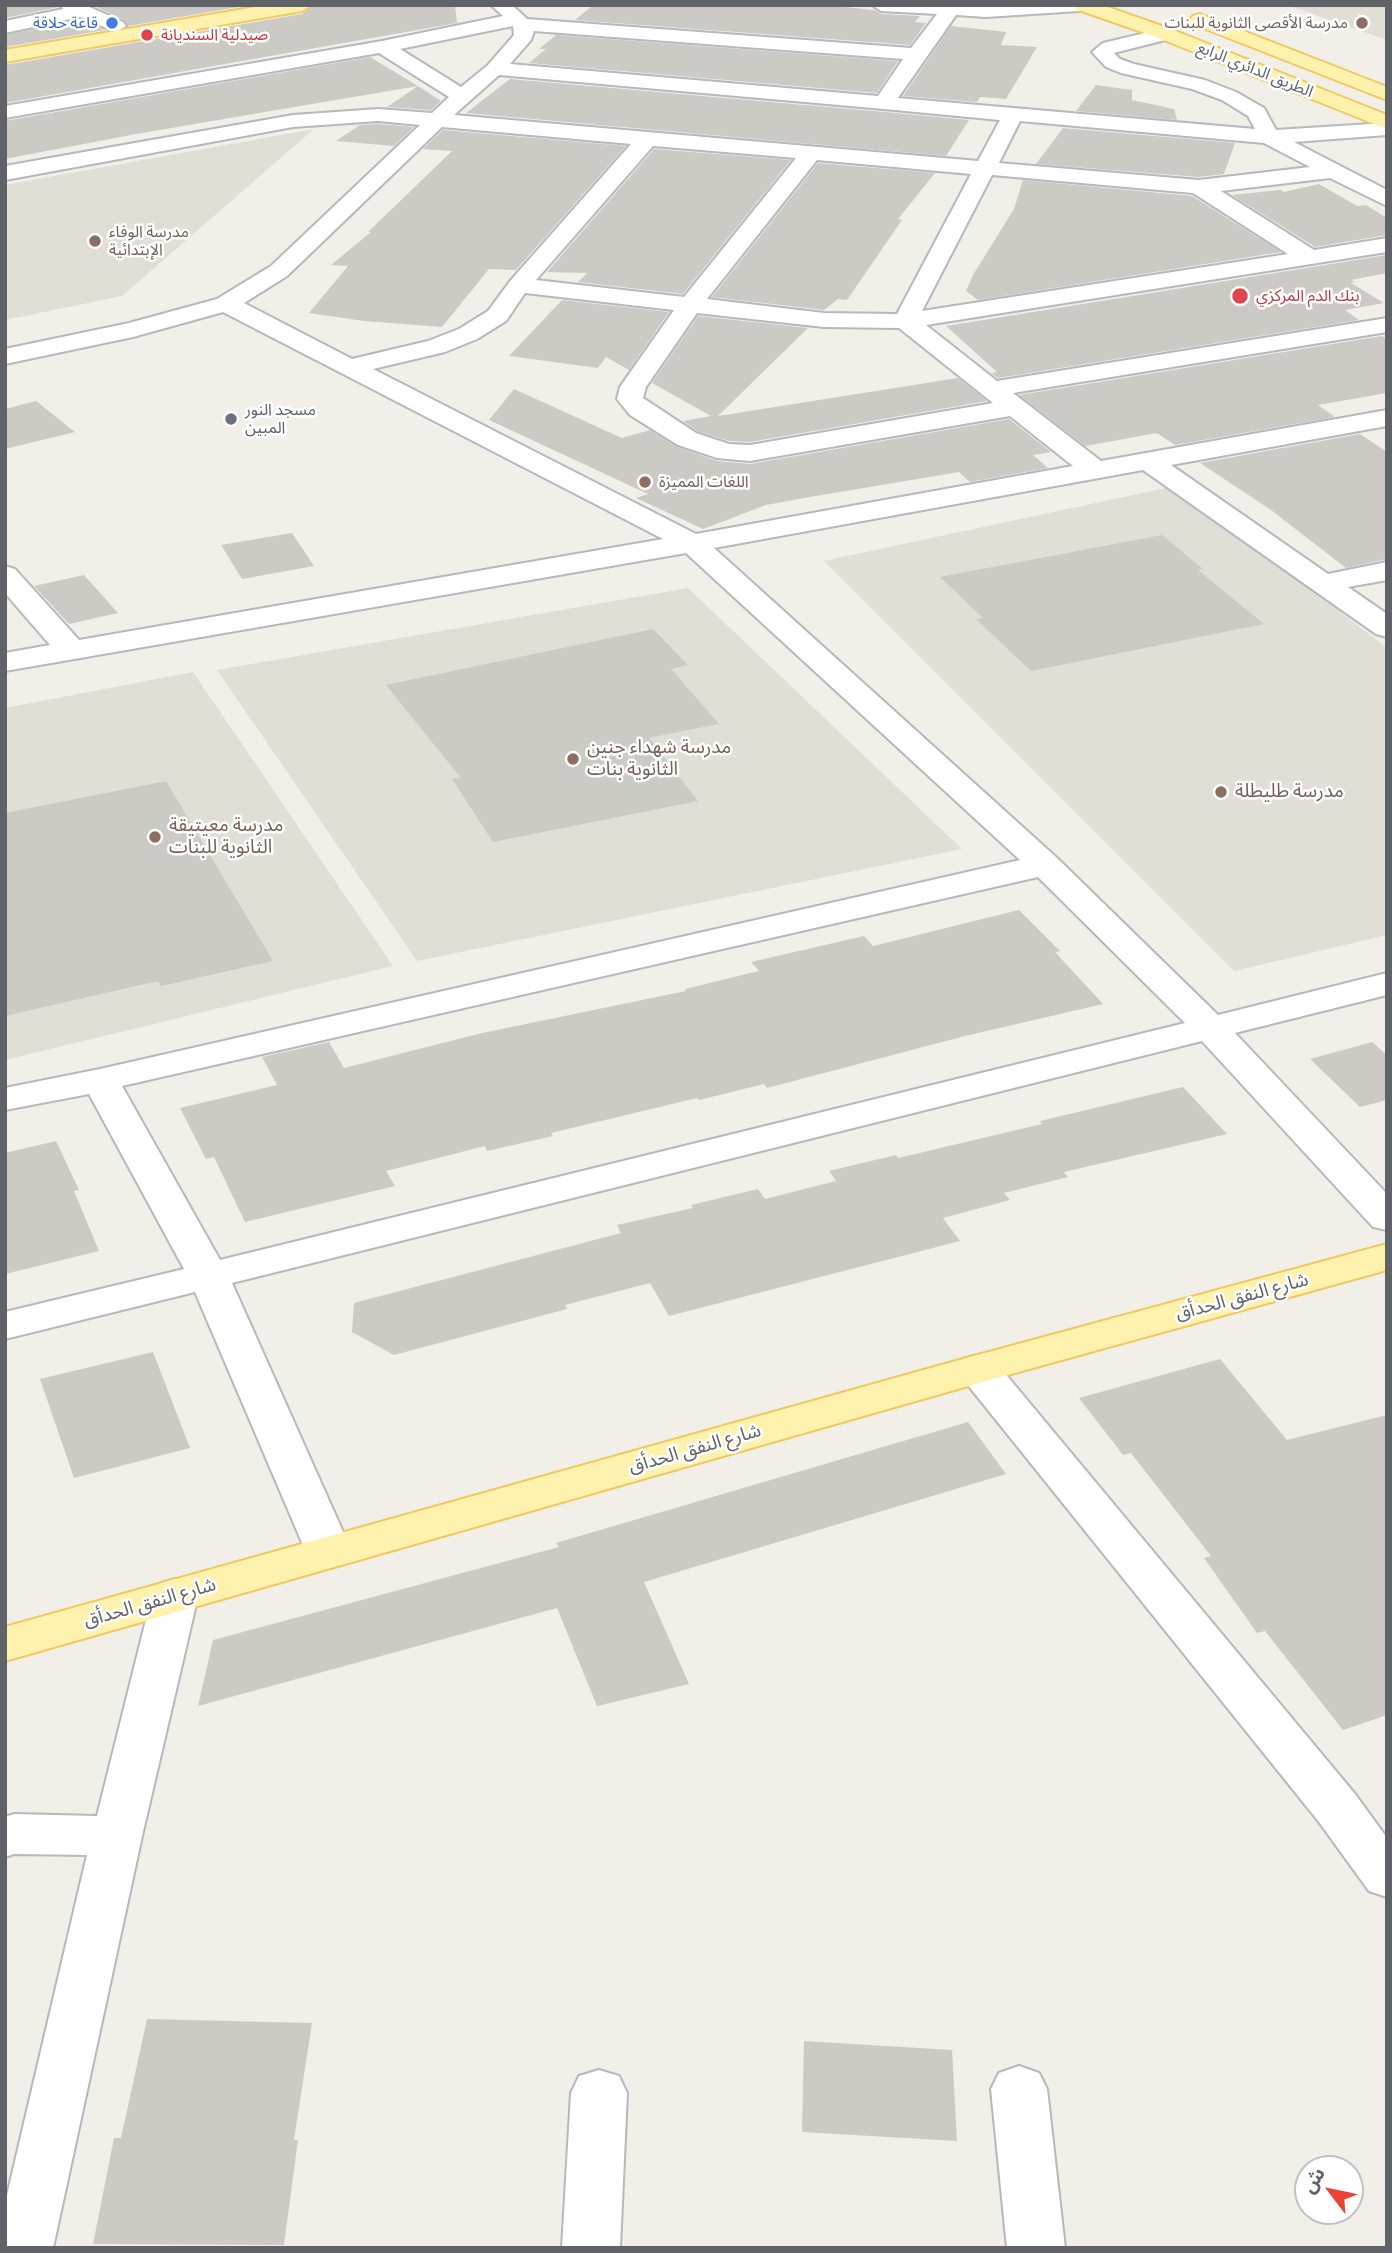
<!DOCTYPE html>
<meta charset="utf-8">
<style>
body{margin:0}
#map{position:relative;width:1392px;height:2253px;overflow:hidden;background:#f1efe8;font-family:"PT Sans Narrow","Noto Sans Arabic",sans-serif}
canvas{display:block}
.frame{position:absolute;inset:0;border:7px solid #5f6368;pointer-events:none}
.north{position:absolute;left:1294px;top:2155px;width:70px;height:70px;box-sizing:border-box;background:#fff;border:2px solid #bfc1c3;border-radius:50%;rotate:302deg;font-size:19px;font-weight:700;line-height:28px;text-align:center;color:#5f6368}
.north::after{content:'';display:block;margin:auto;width:24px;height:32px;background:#ea4335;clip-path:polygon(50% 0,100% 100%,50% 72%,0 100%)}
</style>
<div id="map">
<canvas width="1392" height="2253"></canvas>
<div class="frame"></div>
<div class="north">ش</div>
</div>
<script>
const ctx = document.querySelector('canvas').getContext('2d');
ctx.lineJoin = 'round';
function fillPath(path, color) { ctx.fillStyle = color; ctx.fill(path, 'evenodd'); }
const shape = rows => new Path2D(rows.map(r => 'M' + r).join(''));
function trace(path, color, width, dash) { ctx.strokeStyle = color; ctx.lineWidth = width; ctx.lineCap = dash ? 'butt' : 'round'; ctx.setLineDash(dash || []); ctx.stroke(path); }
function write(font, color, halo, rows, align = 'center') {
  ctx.font = font + ' "PT Sans Narrow","Noto Sans Arabic",sans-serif'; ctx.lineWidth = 5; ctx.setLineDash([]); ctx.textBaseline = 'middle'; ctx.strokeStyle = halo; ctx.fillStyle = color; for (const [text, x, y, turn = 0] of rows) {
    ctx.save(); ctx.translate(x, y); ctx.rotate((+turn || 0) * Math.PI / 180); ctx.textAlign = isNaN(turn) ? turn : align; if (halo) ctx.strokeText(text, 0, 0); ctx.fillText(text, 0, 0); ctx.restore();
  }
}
const education = shape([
 [1287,5,1387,5,1387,40],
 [314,129,122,296,5,320,5,185],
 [1175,486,1387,648,1387,935,1234,971,824,561],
 [688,588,962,849,417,961,217,670],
 [193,672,393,966,5,1060,5,708]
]);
const building = shape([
 [5,5,58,5,58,7,5,18],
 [92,5,250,5,128,26,124,20],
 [314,5,455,5,457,23,5,103,5,65,302,14],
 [593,5,825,5,874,10,881,14,920,16,915,22,926,23,910,45,575,20],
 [80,20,105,30,5,47,5,35],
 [951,26,1006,32,1001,45,1037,47,1006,99,980,97,977,102,903,96],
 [556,35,898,61,877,93,529,63,546,49,539,49],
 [370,57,418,86,136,134,5,159,5,121],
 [510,79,884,112,969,120,946,156,466,113],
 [1096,85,1132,90,1132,100,1174,109,1177,120,1076,111],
 [418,86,441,101,431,110,387,107],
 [378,124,414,127,394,146,336,141,360,125],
 [1063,128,1235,143,1224,174,1199,177,1036,164],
 [443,130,626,146,516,270,489,269,442,327,364,321,309,313,348,266,331,265,371,232,368,232,452,151,423,149],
 [654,149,791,160,683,294,578,282,587,273,547,272],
 [818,163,935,173,898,219,902,220,847,300,838,299,824,310,712,297],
 [1023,180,1192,196,1281,252,978,300,966,291,973,275,1014,209],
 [1319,184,1357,206,1366,205,1387,218,1387,235,1315,247,1232,195,1280,190,1284,192],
 [1387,255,1387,273,1351,280,1355,282,1351,283,1384,303,1345,310,1359,320,998,378,991,373,997,372,946,326],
 [562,300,669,312,629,370,606,357,598,368,509,356],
 [698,316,808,328,718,416,958,378,987,401,750,442,729,441,697,431,683,421,711,416,652,383],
 [1382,336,1387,339,1387,393,1318,405,1335,417,1175,445,1157,433,1085,446,1019,395],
 [514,389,622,438,650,430,677,447,717,461,750,464,1009,419,1051,452,1033,455,1048,468,970,482,959,472,804,498,766,505,703,529,636,498,648,494,489,420],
 [36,401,75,432,5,449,5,409],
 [1360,434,1387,452,1387,559,1346,568,1271,510,1200,463],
 [292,533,314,566,242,579,221,545],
 [1162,535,1203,569,1198,570,1264,624,1031,671,976,619,983,618,940,577],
 [84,575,118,613,69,624,34,586],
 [653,629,688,665,671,669,719,724,649,738,698,801,493,842,452,779,461,778,386,685],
 [166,781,273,961,161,986,158,981,5,1016,5,813],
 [1019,910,1060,951,1055,952,1103,1004,965,1036,767,1088,764,1084,699,1100,697,1098,551,1133,553,1136,487,1151,485,1146,386,1171,395,1186,245,1222,214,1157,206,1159,180,1108,277,1085,262,1057,329,1042,344,1068,482,1033,686,991,685,989,759,971,751,962,864,936,873,946],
 [1372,1042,1387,1055,1387,1100,1360,1107,1310,1059],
 [1183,1087,1227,1134,1064,1172,1068,1177,1004,1193,1010,1200,943,1218,960,1241,669,1316,650,1283,565,1305,567,1309,394,1355,352,1332,354,1303,621,1233,617,1225,693,1208,691,1205,758,1189,765,1199,836,1181,829,1171,896,1155,898,1158,1042,1124,1040,1121],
 [56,1141,79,1190,74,1191,99,1251,5,1274,5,1153],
 [153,1352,190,1448,74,1478,40,1379],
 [1220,1359,1287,1440,1387,1415,1387,1715,1343,1730,1265,1631,1257,1633,1204,1558,1211,1556,1131,1453,1123,1455,1079,1398],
 [968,1422,1006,1474,644,1582,689,1684,597,1706,557,1608,198,1706,213,1640,559,1547,556,1543],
 [147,2019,312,2023,294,2140,298,2140,284,2245,93,2244,114,2138,121,2138],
 [804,2041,952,2050,957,2141,802,2132]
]);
const minor = shape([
 [60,5,85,5,123,22,126,26,116,32,80,17,5,33,5,21,63,9,60,5],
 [491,5,512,5,527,19,911,48,937,14,881,11,872,5,1088,5,1079,11,986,17,956,15,898,98,1255,129,1248,116,1222,100,1192,89,1121,73,1106,67,1092,52,1103,43,1166,28,1176,34,1173,38,1114,53,1120,59,1134,64,1205,80,1236,92,1264,108,1276,130,1387,123,1387,135,1294,142,1387,190,1387,206,1330,178,1221,191,1314,250,1387,238,1387,252,926,325,997,381,1387,318,1387,332,1013,393,1101,461,1387,410,1387,426,1171,465,1328,574,1387,562,1387,580,1348,587,1387,614,1387,637,1376,634,1143,470,714,548,1057,858,1218,1015,1387,973,1387,995,1235,1033,1387,1194,1387,1230,1373,1227,1202,1041,232,1283,352,1552,345,1563,329,1568,313,1563,306,1552,195,1292,5,1339,5,1312,184,1269,89,1094,5,1110,5,1088,100,1069,1020,860,686,553,5,671,5,653,50,645,5,593,5,566,15,569,79,640,663,539,223,312,133,337,5,364,5,349,129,323,217,299,271,266,420,125,378,121,293,127,5,180,5,166,293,115,378,109,432,113,449,97,379,53,5,118,5,106,382,41,503,16,491,5],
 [513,26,514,35,488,65,461,87,400,49,513,26],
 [534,31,903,59,878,96,510,64,531,40,534,31],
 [499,75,884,109,1000,120,978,161,454,115,499,75],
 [1020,121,1264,143,1310,167,1199,180,999,163,1020,121],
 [442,127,631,144,511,280,488,311,459,329,428,341,352,359,244,303,287,276,442,127],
 [653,146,796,158,684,297,536,280,653,146],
 [817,160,971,174,897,314,824,313,707,299,817,160],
 [992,175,1193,193,1288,254,922,311,992,175],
 [525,293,674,310,620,387,617,399,630,415,678,445,717,458,750,461,1010,416,1073,466,696,534,373,369,445,352,477,339,506,321,525,293],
 [697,313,824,327,899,328,993,403,750,445,729,444,696,433,643,398,646,387,697,313],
 [1038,877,1185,1023,220,1260,122,1086,1038,877],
 [978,1355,993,1359,1355,1794,1387,1838,1387,1897,1369,1891,1319,1822,963,1379,957,1369,963,1359,978,1355],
 [175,1579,191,1584,198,1596,142,1836,53,2248,5,2248,5,2204,87,1855,14,1854,5,1857,5,1817,14,1814,97,1816,152,1596,159,1584,175,1579],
 [1019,2066,1039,2073,1047,2089,1065,2248,1007,2248,991,2089,999,2073,1019,2066],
 [599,2070,619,2076,627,2093,620,2248,562,2248,571,2093,579,2076,599,2070]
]);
const major = shape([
 [267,5,311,5,302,11,5,62,5,50,267,5],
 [1074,5,1102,5,1173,30,1387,115,1387,129,1159,38,1076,9,1074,5],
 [1200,14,1387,87,1387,100,1193,24,1190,20,1193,16,1200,14],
 [1387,1244,1387,1270,993,1379,5,1661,5,1627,963,1359,1387,1244]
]);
const markers = [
 [112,23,7,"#3f7fe0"],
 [1362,23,7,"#8d6e63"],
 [147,35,7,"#e0444e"],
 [95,241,7,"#8d6e63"],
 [1240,296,9,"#e0444e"],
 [231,419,7,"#6b7280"],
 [645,482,7,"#8d6e63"],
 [573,759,7,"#8d6e63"],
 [1221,792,7,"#8d6e63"],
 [155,837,7,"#8d6e63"]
];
const farShopnames = [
 ["قاعة حلاقة",98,23]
];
const farEducationnames = [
 ["مدرسة الأقصى الثانوية للبنات",1348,23,"right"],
 ["مدرسة الوفاء",109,232],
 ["الإبتدائية",109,250],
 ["اللغات المميزة",659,482]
];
const farHealthnames = [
 ["صيدلية السنديانة",161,35],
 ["بنك الدم المركزي",1256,296]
];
const farStreetnames = [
 ["الطريق الدائري الرابع",1255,70,22]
];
const farWorshipnames = [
 ["مسجد النور",245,410],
 ["المبين",245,428]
];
const educationNames = [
 ["مدرسة شهداء جنين",587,748],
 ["الثانوية بنات",587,770],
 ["مدرسة طليطلة",1235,792],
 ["مدرسة معيتيقة",169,826],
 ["الثانوية للبنات",169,848]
];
const streetNames = [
 ["شارع النفق الحدأق",1242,1297,-15],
 ["شارع النفق الحدأق",695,1449,-16],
 ["شارع النفق الحدأق",150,1603,-16]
];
fillPath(education, '#e1ded6');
fillPath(building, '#cccac5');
trace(minor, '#b5b8bc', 4);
trace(major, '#f2c960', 4);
fillPath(minor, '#fff');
fillPath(major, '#fff2af');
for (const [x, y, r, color] of markers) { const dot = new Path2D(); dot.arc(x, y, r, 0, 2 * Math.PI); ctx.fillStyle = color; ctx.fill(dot); trace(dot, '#fff', 2.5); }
write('16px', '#366cbe', '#fff', farShopnames, 'right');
write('16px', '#785e54', '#fff', farEducationnames, 'left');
write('16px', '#be3a42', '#fff', farHealthnames, 'left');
write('16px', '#5f6368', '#fff', farStreetnames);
write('16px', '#5b616d', '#fff', farWorshipnames, 'left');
write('19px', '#785e54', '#fff', educationNames, 'left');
write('19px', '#5f6368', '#fff', streetNames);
</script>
